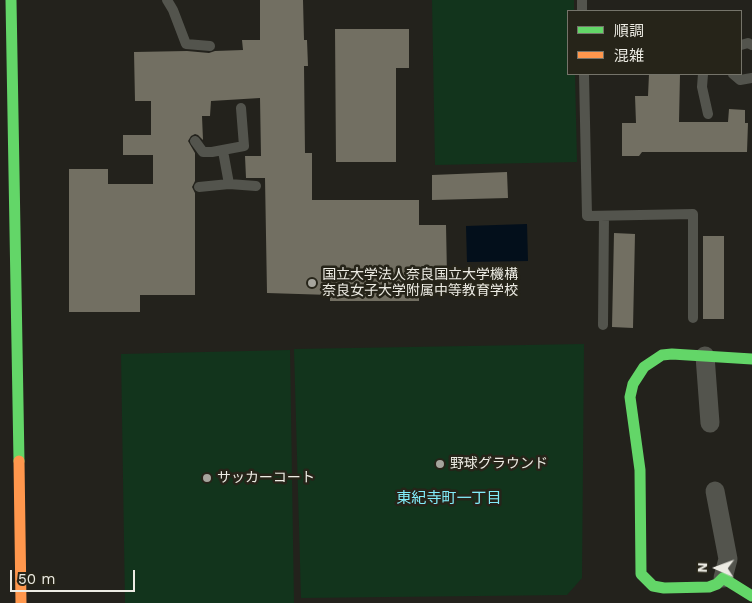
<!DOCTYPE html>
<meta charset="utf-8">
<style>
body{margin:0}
#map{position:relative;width:752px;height:603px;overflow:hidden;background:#23221c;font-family:"Work Sans","Noto Sans JP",sans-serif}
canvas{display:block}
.legend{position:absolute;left:567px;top:10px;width:175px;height:65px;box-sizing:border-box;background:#262419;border:1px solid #75746a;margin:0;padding:6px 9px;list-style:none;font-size:15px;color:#ecebe3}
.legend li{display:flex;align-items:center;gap:10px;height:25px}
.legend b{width:25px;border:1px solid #75746a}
.north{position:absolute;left:692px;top:543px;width:50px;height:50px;-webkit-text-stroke:4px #262419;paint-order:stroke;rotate:272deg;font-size:14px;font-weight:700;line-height:20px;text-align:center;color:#ecebe3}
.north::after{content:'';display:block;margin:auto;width:18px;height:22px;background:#ecebe3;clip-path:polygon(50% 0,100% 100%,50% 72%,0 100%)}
.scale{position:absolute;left:10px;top:570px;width:125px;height:22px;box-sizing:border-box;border:2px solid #ecebe3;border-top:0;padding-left:6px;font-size:15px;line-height:18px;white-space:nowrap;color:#ecebe3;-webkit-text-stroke:4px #262419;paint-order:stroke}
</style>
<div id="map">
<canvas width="752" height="603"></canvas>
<ul class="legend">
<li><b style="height:6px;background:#63d668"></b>順調</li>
<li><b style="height:6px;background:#ff974d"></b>混雑</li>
</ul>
<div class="north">N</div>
<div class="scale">50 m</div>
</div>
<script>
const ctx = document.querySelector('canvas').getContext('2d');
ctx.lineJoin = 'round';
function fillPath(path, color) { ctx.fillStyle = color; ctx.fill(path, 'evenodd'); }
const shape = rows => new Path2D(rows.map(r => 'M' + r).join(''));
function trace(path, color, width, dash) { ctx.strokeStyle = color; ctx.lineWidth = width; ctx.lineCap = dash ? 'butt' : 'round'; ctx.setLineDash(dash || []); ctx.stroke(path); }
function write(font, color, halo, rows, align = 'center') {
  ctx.font = font + ' "Work Sans","Noto Sans JP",sans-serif'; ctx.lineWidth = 5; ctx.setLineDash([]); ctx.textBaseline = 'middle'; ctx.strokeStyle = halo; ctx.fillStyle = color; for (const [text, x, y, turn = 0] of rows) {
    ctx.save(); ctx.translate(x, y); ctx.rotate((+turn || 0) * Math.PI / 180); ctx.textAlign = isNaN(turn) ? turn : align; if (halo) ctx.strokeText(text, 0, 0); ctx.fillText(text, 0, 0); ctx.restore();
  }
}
const green = shape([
 [432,0,574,0,574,11,568,11,568,74,575,74,577,162,435,165],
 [584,344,582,578,567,595,301,598,294,349],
 [290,350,294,603,125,603,121,354]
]);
const water = shape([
 [527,224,528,261,467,262,466,226]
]);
const building = shape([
 [260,0,303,0,304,40,307,40,308,66,304,66,305,153,312,153,312,200,419,200,419,225,446,225,447,275,419,276,419,301,330,301,330,295,267,293,265,178,246,178,245,156,261,156,260,98,211,101,210,116,202,116,203,140,198,135,195,134,191,136,188,141,195,153,195,181,192,187,195,193,195,295,140,295,140,312,69,312,69,169,108,169,108,184,153,184,153,155,123,155,123,135,151,135,151,101,135,101,134,52,187,51,209,53,215,51,243,50,242,40,260,40],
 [335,29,409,29,409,68,396,68,396,162,336,162],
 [649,74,680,74,679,122,728,122,729,109,745,110,745,123,748,123,747,152,642,152,639,156,622,156,622,123,636,123,635,96,648,96],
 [507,172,508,198,432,200,432,175],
 [614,233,635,234,633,328,612,327],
 [703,236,724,236,724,319,703,319]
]);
const lane = shape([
 [167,0,173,10,186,44,210,46],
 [582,0,582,11],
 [741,45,748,43,752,45],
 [584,74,587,216,693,214,693,318],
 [703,74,702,87,708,114],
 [733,74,740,80,752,78],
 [195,141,203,152,212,152,244,146,241,108],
 [223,151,229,184],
 [199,187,229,184,256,186],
 [603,325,604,216]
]);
const street = shape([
 [705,356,710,423],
 [715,491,728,559,723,578]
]);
const fast = shape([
 [11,0,19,461],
 [752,359,672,354,662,355,644,367,633,384,630,397,640,470,641,574,653,586,664,588,709,587,717,584,723,578,752,596]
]);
const slow = shape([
 [19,461,21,603]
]);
const markers = [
 [312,283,5,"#a6a59d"],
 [440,464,5,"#a6a59d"],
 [207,478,5,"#a6a59d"]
];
const poiNames = [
 ["国立大学法人奈良国立大学機構",322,275],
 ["奈良女子大学附属中等教育学校",322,291],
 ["野球グラウンド",450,464],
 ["サッカーコート",217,478]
];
const neighbourhoodNames = [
 ["東紀寺町一丁目",449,499]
];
fillPath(green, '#12341c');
fillPath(water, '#030f1b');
fillPath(building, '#726f62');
trace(lane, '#53544d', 10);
trace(street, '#53544d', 19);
trace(fast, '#63d668', 11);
trace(slow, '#ff974d', 11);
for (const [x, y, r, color] of markers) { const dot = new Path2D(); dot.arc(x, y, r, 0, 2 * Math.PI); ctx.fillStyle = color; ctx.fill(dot); trace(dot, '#262419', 2); }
write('14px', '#ecebe3', '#262419', poiNames, 'left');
write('15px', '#82ecf9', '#262419', neighbourhoodNames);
</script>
